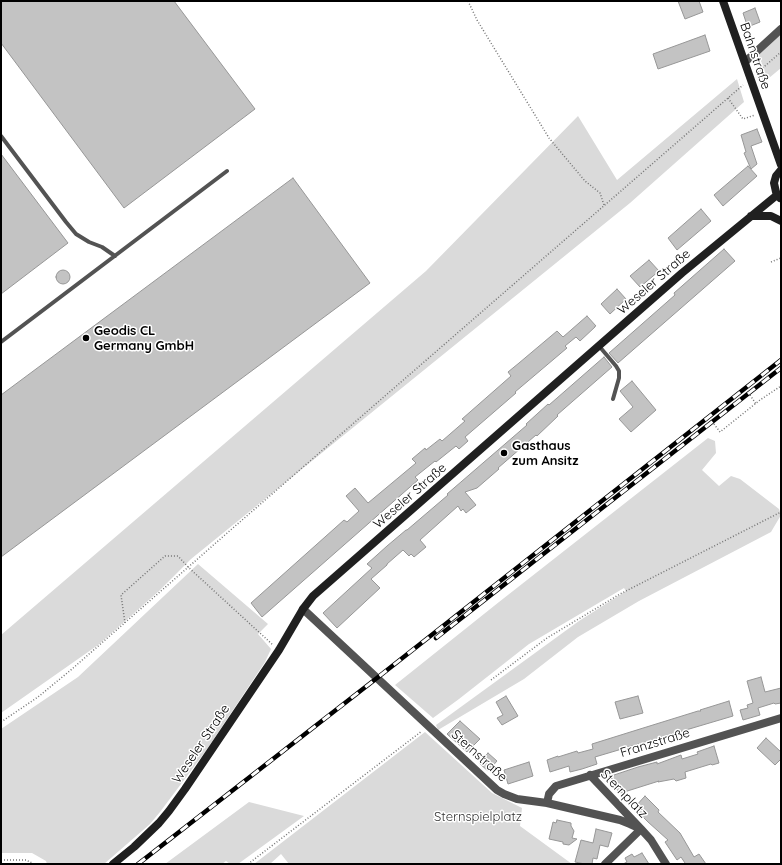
<!DOCTYPE html>
<meta charset="utf-8">
<style>
body{margin:0}
#map{position:relative;width:782px;height:865px;overflow:hidden;background:#fff;font-family:Quicksand,sans-serif}
canvas{display:block}
.frame{position:absolute;inset:0;border:2px solid #000;pointer-events:none}
</style>
<div id="map">
<canvas width="782" height="865"></canvas>
<div class="frame"></div>
</div>
<script>
const ctx = document.querySelector('canvas').getContext('2d');
ctx.lineJoin = 'round';
function fillPath(path, color) { ctx.fillStyle = color; ctx.fill(path, 'evenodd'); }
const shape = rows => new Path2D(rows.map(r => 'M' + r).join(''));
function trace(path, color, width, dash) { ctx.strokeStyle = color; ctx.lineWidth = width; ctx.lineCap = dash ? 'butt' : 'round'; ctx.setLineDash(dash || []); ctx.stroke(path); }
function write(font, color, halo, rows, align = 'center') {
  ctx.font = font + ' Quicksand,sans-serif'; ctx.lineWidth = 3; ctx.setLineDash([]); ctx.textBaseline = 'middle'; ctx.strokeStyle = halo; ctx.fillStyle = color; for (const [text, x, y, turn = 0] of rows) {
    ctx.save(); ctx.translate(x, y); ctx.rotate((+turn || 0) * Math.PI / 180); ctx.textAlign = isNaN(turn) ? turn : align; if (halo) ctx.strokeText(text, 0, 0); ctx.fillText(text, 0, 0); ctx.restore();
  }
}
const green = shape([
 [781,32,781,68,763,83,756,54],
 [737,79,744,102,630,203,191,559,159,591,98,645,1,713,1,635,426,271,578,116,617,180],
 [708,438,715,441,716,453,702,470,719,486,731,476,740,479,779,509,781,515,771,532,639,601,578,637,524,679,438,730,436,725,579,621,626,591,624,588,529,644,459,699,433,718,395,685,499,602],
 [198,564,268,624,258,634,271,649,265,662,205,752,160,812,150,824,104,864,47,864,46,861,32,853,1,853,1,729,78,677],
 [425,732,492,793,522,808,520,826,572,864,289,864,281,854,270,864,254,864],
 [249,802,304,816,238,864,230,864,226,861,222,864,165,864]
]);
const building = shape([
 [1,1,174,1,255,109,124,208,1,43,1,1],
 [678,1,699,1,703,12,685,19,678,1],
 [755,8,760,22,750,26,747,25,743,13,755,8],
 [705,35,710,51,658,69,653,54,705,35],
 [757,129,762,142,751,146,757,164,751,169,744,153,746,152,741,135,757,129],
 [1,154,68,243,1,294,1,154],
 [748,166,757,176,723,206,714,195,748,166],
 [293,178,370,283,1,557,1,395,293,178],
 [701,209,711,221,677,250,668,238,701,209],
 [724,249,735,261,618,363,609,353,675,295,674,293,724,249],
 [649,260,659,271,640,287,630,276,649,260],
 '56 277a7 7 0 1 1 14 0a7 7 0 1 1-14 0Z',
 [617,289,626,299,610,314,601,304,617,289],
 [587,316,596,326,595,326,595,327,580,341,576,337,565,346,567,348,515,392,516,393,465,437,468,441,459,449,456,446,436,462,435,461,415,477,418,480,262,617,251,603,344,520,347,522,359,511,346,496,355,488,368,503,416,463,412,459,425,448,426,450,440,439,442,441,465,421,462,419,511,376,508,372,519,363,557,331,563,337,587,316],
 [604,357,612,367,557,415,558,416,537,436,536,435,498,468,499,469,477,488,465,492,476,505,466,513,463,509,461,511,458,506,420,540,426,547,414,557,411,554,409,556,403,550,387,564,387,565,371,579,380,588,337,628,323,613,372,568,367,564,387,546,406,530,407,530,448,495,447,494,527,425,526,424,548,404,549,405,604,357],
 [632,381,656,410,631,432,619,419,633,407,620,391,632,381],
 [761,677,765,692,781,688,781,703,775,704,774,703,758,708,760,715,743,720,740,710,748,708,747,705,753,703,747,681,761,677],
 [506,696,518,716,502,725,497,718,503,715,496,702,506,696],
 [638,696,643,713,620,719,615,702,638,696],
 [729,701,733,716,595,757,597,764,582,769,570,772,569,766,550,772,547,760,558,756,558,757,577,751,578,753,593,749,592,744,640,729,698,711,701,711,700,710,729,701],
 [460,721,480,739,467,752,447,734,460,721],
 [766,738,781,752,781,759,775,765,757,748,766,738],
 [714,746,719,763,712,765,711,764,685,772,686,778,676,781,674,779,658,782,659,781,621,793,611,785,608,777,638,767,657,762,657,764,681,755,682,759,698,754,697,752,714,746],
 [488,753,497,761,488,771,479,763,488,753],
 [529,762,533,776,508,784,504,770,529,762],
 [645,796,659,810,658,812,680,833,694,857,699,854,706,864,684,864,685,863,681,857,677,860,665,842,668,840,648,822,634,808,645,796],
 [557,820,571,823,571,826,574,831,572,838,577,839,569,845,563,844,563,842,549,839,553,822,556,823,557,820],
 [596,829,612,833,608,847,600,845,597,859,593,858,592,864,585,864,575,862,581,840,593,843,596,829],
 [642,853,649,864,623,864,627,862,625,858,632,854,634,857,642,853]
]);
const path = shape([
 [468,1,477,20,549,138,585,181,600,193,604,205],
 [758,72,781,52],
 [728,98,743,119,755,115],
 [781,230,781,238],
 [771,262,781,258],
 [750,395,756,404],
 [714,424,720,432,760,400,781,386],
 [125,623,121,595,165,556,178,556,188,567,273,645],
 [491,680,547,638,620,594,781,512],
 [1,722,38,697,72,669,226,534,743,85],
 [1,860,26,860,34,864],
 [248,864,422,731]
]);
const service = shape([
 [1,136,66,222,76,234,89,242,102,247,115,256],
 [1,342,227,171],
 [599,346,616,366,619,371,619,378,613,399]
]);
const minor = shape([
 [745,62,781,29],
 [303,609,497,790,504,794,517,799,547,803,620,820,630,824,641,829,651,840,666,864],
 [590,775,641,829,605,864],
 [547,803,549,794,556,786,781,718]
]);
const secondary = shape([
 [723,1,781,165],
 [780,198,776,192,774,183,776,176,781,170],
 [751,216,771,216,781,221],
 [113,864,134,847,159,823,169,811,185,789,279,650,303,609,313,596,682,273,777,195]
]);
const rail = shape([
 [436,638,781,368],
 [138,864,377,678,781,360]
]);
const markers = [
 [86,338,4,"#000"],
 [504,453,4,"#000"]
];
const streetNames = [
 ["Bahnstraße",755,56,71],
 ["Weseler Straße",654,282,-41],
 ["Weseler Straße",410,496,-41],
 ["Franzstraße",655,743,-17],
 ["Weseler Straße",201,744,-56],
 ["Sternstraße",479,756,42],
 ["Sternplatz",624,794,46]
];
const poiNames = [
 ["Geodis CL",94,331],
 ["Germany GmbH",94,346],
 ["Gasthaus",512,446],
 ["zum Ansitz",512,461]
];
const parkNames = [
 ["Sternspielplatz",478,817]
];
fillPath(green, '#dadada');
fillPath(building, '#c3c3c3');
trace(building, '#979797', 1);
trace(path, '#757575', 1.5, [1, 2]);
trace(service, '#535353', 4);
trace(minor, '#535353', 8);
trace(secondary, '#202020', 8);
trace(rail, '#000', 4.5);
trace(rail, '#fff', 3, [9]);
for (const [x, y, r, color] of markers) { const dot = new Path2D(); dot.arc(x, y, r, 0, 2 * Math.PI); ctx.fillStyle = color; ctx.fill(dot); trace(dot, '#fff', 1.5); }
write('13px', '#000', '#fff', streetNames);
write('bold 13px', '#000', '#fff', poiNames, 'left');
write('13px', '#313131', '#fff', parkNames);
</script>
